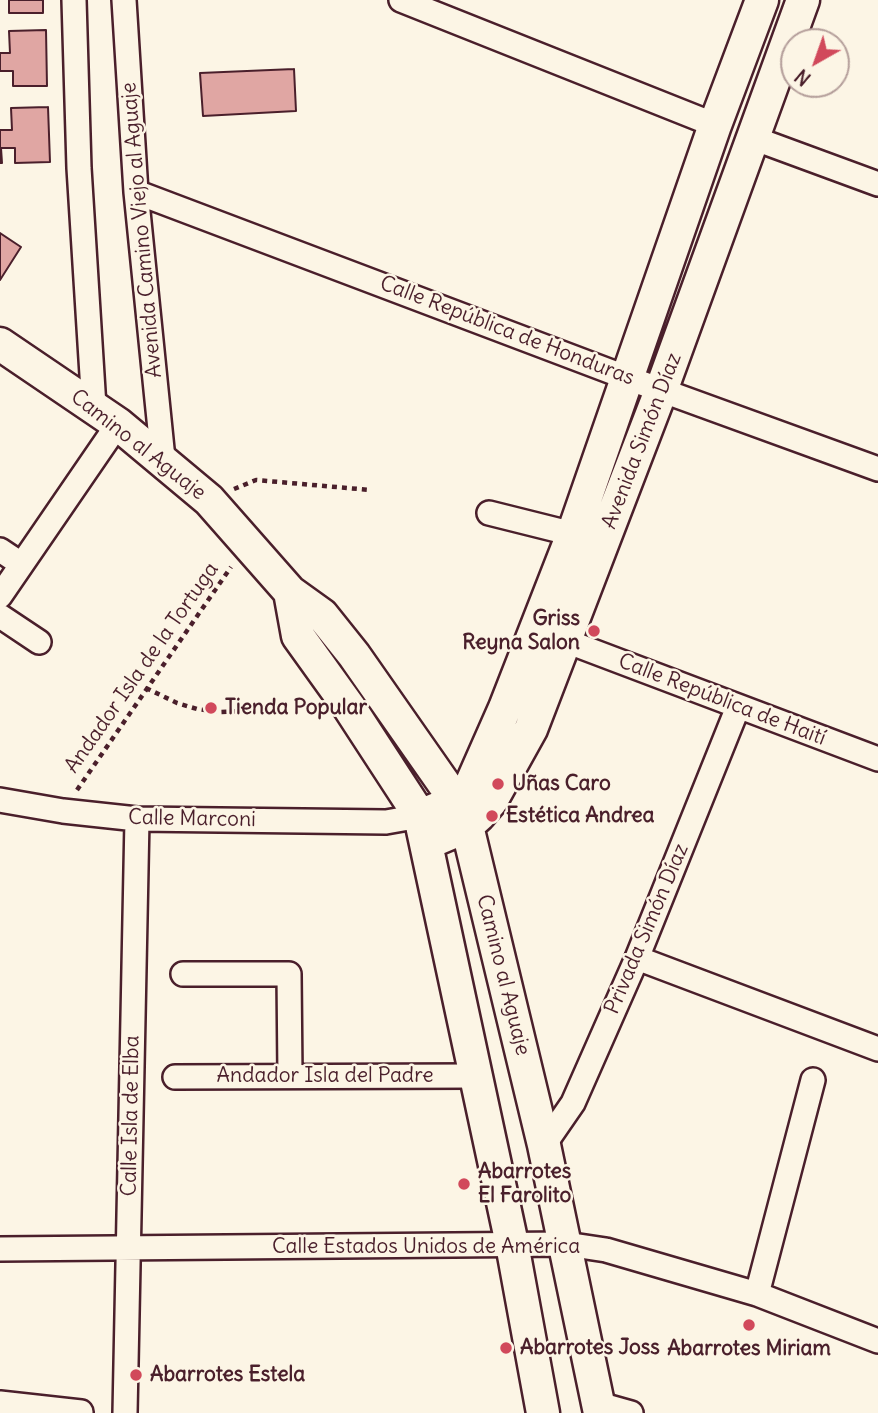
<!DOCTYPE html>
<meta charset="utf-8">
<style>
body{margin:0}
#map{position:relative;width:878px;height:1413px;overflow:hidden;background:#fcf5e5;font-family:Delius,sans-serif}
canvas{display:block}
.north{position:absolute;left:780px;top:28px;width:70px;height:70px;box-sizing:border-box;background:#fcf5e5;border:2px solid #b59f9b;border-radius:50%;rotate:220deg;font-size:19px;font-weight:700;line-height:28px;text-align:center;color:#4a1f2b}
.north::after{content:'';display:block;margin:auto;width:24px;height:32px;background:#d1495b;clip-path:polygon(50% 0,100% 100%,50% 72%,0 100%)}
</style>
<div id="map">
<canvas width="878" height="1413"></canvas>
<div class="north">N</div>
</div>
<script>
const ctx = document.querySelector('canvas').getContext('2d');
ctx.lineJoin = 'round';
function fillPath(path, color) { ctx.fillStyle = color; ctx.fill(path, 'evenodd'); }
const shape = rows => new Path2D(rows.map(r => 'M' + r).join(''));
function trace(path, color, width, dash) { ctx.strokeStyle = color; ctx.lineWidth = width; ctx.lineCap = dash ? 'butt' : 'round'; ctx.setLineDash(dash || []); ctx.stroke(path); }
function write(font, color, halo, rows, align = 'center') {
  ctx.font = font + ' Delius,sans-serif'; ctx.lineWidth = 5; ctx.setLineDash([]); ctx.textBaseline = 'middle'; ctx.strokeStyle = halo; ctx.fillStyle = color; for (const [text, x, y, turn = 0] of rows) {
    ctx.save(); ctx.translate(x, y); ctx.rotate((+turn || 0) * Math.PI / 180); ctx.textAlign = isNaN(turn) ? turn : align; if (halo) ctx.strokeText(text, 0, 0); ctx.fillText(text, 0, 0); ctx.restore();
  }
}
const building = shape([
 [9,0,43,0,43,13,9,13,9,0],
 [46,30,47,86,13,86,13,71,0,71,0,53,10,53,9,31,46,30],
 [294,69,296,111,203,116,200,73,294,69],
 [48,107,50,162,15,163,15,148,1,148,2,163,0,163,0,130,12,130,11,108,48,107],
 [0,233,21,247,0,280,0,233]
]);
const path = shape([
 [234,489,256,480,370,490],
 [146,688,177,703,197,709,219,712,243,711],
 [77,790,231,567]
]);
const minor = shape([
 [74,0,79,168,94,407],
 [124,0,136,192,163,459],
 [401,0,715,125],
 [753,138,878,184],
 [136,192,625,377,878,469],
 [489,513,573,534],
 [0,550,21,564],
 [0,596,118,424],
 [0,616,39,642],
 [566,641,878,759],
 [0,800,63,811,137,819,386,822,420,816],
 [637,958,878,1049],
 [183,974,289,974,290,1076],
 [175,1077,475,1076],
 [544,1145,573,1103,637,958,738,707],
 [0,1249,566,1244,606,1250,757,1294,878,1341],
 [757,1294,813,1080],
 [0,1403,81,1412],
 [599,1404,631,1413],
 [125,1413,137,819]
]);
const secondary = shape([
 [0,344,118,424,209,500,290,592,322,615,354,655,456,801,467,826,544,1145,600,1413],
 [290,592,298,636,349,707,420,816,512,1244,543,1413],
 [420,816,456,801,471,785,505,708,573,534,715,125,762,0],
 [427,843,467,826,479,815,491,801,531,729,662,388,803,0]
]);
const markers = [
 [594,631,7,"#d1495b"],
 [211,708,7,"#d1495b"],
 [498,784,7,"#d1495b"],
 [492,816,7,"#d1495b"],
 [464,1184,7,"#d1495b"],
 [749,1325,7,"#d1495b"],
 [506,1348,7,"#d1495b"],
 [136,1375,7,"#d1495b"]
];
const streetNames = [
 ["Avenida Camino Viejo al Aguaje",142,230,-95],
 ["Calle República de Honduras",507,331,21],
 ["Avenida Simón Díaz",642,441,-69],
 ["Camino al Aguaje",138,445,38],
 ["Andador Isla de la Tortuga",142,668,-55],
 ["Calle República de Haití",722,700,21],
 ["Calle Marconi",192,819,1],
 ["Privada Simón Díaz",647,929,-67],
 ["Camino al Aguaje",503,975,76],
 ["Andador Isla del Padre",325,1076],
 ["Calle Isla de Elba",131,1116,-89],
 ["Calle Estados Unidos de América",426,1247]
];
const poiNames = [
 ["Griss",580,619,"right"],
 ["Reyna Salon",580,643,"right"],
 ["Tienda Popular",225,708],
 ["Uñas Caro",512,784],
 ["Estética Andrea",506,816],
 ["Abarrotes",478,1172],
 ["El Farolito",478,1196],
 ["Abarrotes Joss",520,1348],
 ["Abarrotes Miriam",749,1349,"center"],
 ["Abarrotes Estela",150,1375]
];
fillPath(building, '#e0a6a3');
trace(building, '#4a1f2b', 2);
trace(minor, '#4a1f2b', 28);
trace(secondary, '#4a1f2b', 37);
trace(path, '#4a1f2b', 4.5, [5, 5]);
trace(minor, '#fcf5e5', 23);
trace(secondary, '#fcf5e5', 32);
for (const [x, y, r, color] of markers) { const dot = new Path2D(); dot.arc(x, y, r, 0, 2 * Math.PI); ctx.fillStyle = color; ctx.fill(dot); trace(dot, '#fcf5e5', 2.5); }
write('21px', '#4a1f2b', '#fcf5e5', streetNames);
write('bold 21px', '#4a1f2b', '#fcf5e5', poiNames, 'left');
</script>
